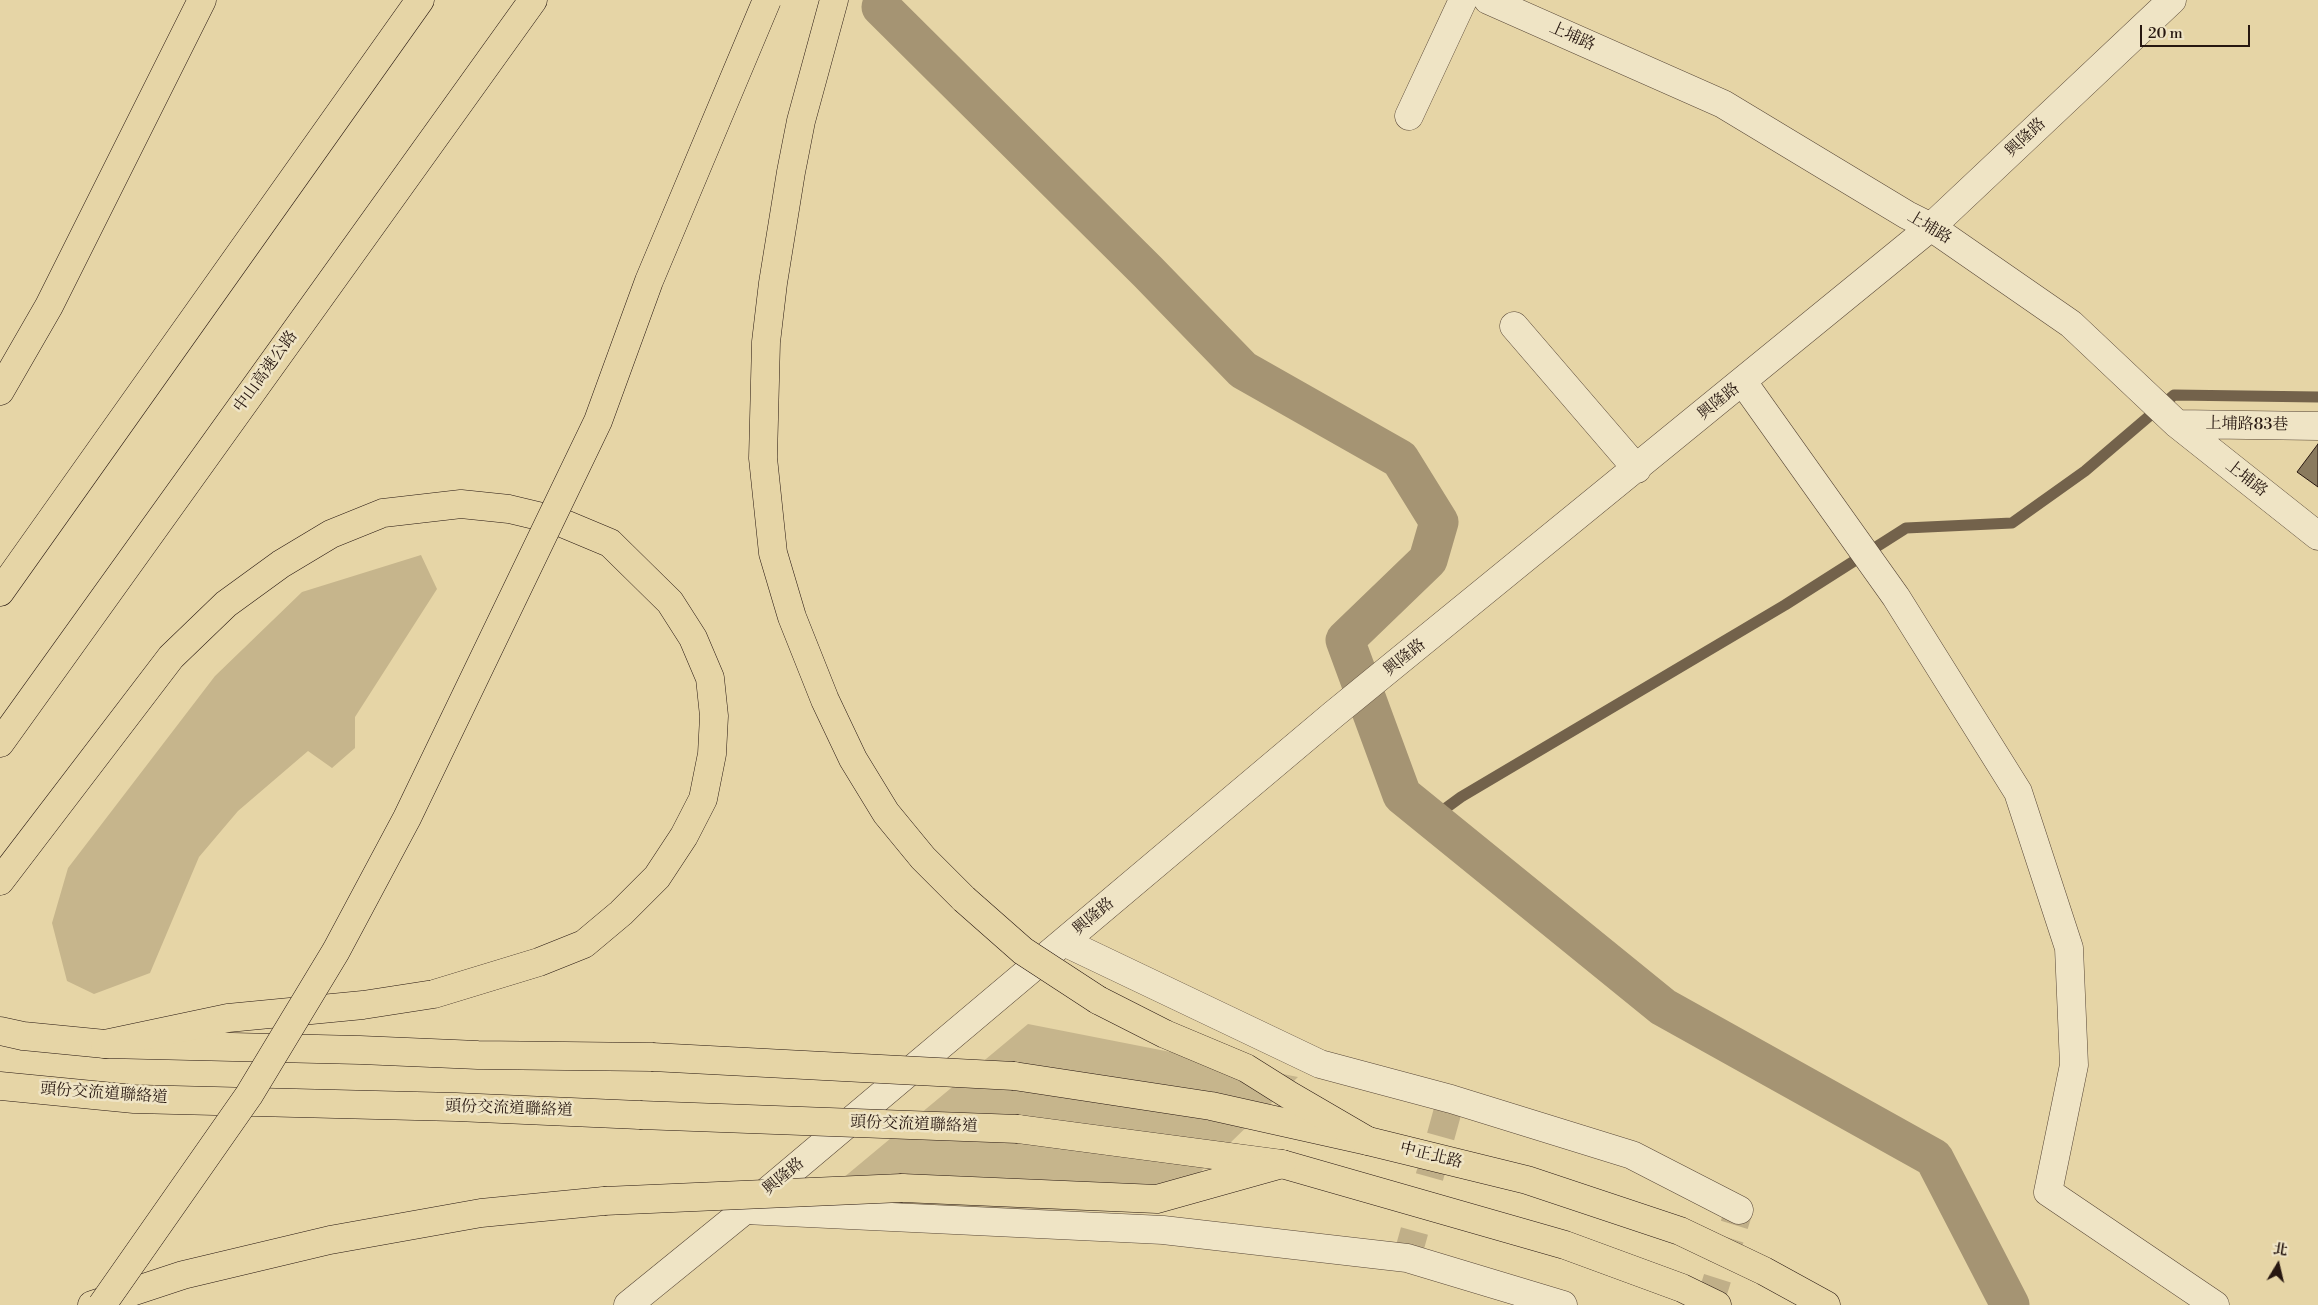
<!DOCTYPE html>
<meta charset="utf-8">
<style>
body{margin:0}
#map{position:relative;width:2318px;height:1305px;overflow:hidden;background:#e6d5a6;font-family:"Libre Bodoni","Noto Serif TC",serif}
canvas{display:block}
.north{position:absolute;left:2253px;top:1240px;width:50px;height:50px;-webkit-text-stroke:4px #efe4c5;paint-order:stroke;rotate:9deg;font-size:14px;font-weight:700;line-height:20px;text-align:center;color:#271710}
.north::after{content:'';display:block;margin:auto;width:18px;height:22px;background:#271710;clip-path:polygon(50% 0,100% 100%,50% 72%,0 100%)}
.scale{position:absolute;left:2140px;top:25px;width:110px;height:22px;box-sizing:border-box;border:2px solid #271710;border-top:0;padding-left:6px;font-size:15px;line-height:18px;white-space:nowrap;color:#271710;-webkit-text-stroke:4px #efe4c5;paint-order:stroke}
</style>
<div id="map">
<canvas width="2318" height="1305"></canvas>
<div class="north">北</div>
<div class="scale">20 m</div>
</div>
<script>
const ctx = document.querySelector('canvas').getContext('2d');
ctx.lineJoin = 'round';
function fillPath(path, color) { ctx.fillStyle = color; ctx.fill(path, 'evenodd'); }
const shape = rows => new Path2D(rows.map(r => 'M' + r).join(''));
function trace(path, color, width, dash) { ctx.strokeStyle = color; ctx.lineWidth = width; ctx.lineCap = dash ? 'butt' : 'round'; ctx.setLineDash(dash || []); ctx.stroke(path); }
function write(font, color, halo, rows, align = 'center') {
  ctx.font = font + ' "Libre Bodoni","Noto Serif TC",serif'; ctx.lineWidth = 5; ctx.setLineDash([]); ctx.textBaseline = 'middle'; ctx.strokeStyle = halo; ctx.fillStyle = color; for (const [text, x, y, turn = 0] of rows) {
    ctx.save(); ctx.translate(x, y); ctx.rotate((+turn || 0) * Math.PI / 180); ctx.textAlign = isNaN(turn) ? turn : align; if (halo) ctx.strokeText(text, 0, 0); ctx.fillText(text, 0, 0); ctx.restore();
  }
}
const green = shape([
 [421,555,437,589,355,717,355,748,332,768,308,751,238,811,199,857,150,973,94,994,67,981,52,923,68,868,215,676,302,592],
 [1028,1024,1298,1077,1158,1213,813,1203]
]);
const stream = shape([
 [1431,819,1461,797,1785,605,1906,528,2012,523,2085,471,2174,395,2318,397]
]);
const canal = shape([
 [881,7,1148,272,1243,370,1400,459,1439,522,1428,560,1345,640,1402,795,1663,1007,1934,1158,2010,1305]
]);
const building = shape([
 [2318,444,2318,487,2297,472,2318,444]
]);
const minorTunnel = shape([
 [1407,1258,1451,1099],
 [1709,1305,1739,1210]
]);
const minor = shape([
 [1488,0,1723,104,1907,215,1931,227,2071,324,2177,424,2318,536],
 [1409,116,1463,0],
 [1514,326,1637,469],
 [1743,382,1896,597,2018,792,2069,948,2074,1065,2048,1192,2215,1305],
 [2177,424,2318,426],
 [1064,942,1320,1064,1451,1099,1632,1155,1739,1210],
 [745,1210,1163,1230,1407,1258,1563,1305],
 [628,1305,745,1210,1334,714,1931,227,2172,0]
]);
const major = shape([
 [0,1031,23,1036,105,1044,360,1050,478,1055,652,1057],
 [1014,1076,1211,1106,1368,1141,1527,1180,1680,1231,1764,1271,1826,1305],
 [0,1086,134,1099,456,1107,640,1115],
 [1018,1129,1282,1164,1565,1245,1682,1288,1717,1305]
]);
const highway = shape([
 [834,0,801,121,791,172,773,283,766,342,763,458,773,553,792,617,825,700,853,759,886,813,923,858,964,899],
 [0,391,49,306,202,0],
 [0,592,420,0],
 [0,743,533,0],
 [0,881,171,657,226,604,281,564,331,534,383,513,461,504,509,509,555,520,610,543,670,602,693,638,710,678,714,716,712,754,703,799,684,836,657,877,621,913,584,944,539,962,434,994,363,1005,228,1018,105,1044],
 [1098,1000,1165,1034,1246,1068,1289,1095,1368,1141],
 [902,1188,1157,1199,1282,1164],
 [92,1305,183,1275,330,1240,481,1213,604,1201]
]);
const majorBridge = shape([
 [652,1057,1014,1076],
 [640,1115,1018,1129]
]);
const highwayBridge = shape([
 [964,899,1023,951,1098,1000],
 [604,1201,902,1188],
 [102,1305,249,1095,336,951,407,818,598,421,649,281,767,0]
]);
const streetNames = [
 ["上埔路",1572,37,24],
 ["興隆路",2026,138,-43],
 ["上埔路",1929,228,31],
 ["中山高速公路",266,372,-54],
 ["興隆路",1719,402,-39],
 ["上埔路83巷",2247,425,1],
 ["上埔路",2246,479,38],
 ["興隆路",1405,658,-39],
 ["興隆路",1094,917,-40],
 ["頭份交流道聯絡道",104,1094,4],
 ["頭份交流道聯絡道",509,1109,2],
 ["頭份交流道聯絡道",914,1125,2],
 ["中正北路",1431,1156,14],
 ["興隆路",784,1177,-40]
];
fillPath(green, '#c6b58c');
trace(stream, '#73624b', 11);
trace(canal, '#a59473', 39);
fillPath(building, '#8a7a5e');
trace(building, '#271710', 1);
trace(minorTunnel, '#c0af88', 28, [28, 14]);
trace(minor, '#574636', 29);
trace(major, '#271710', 29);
trace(highway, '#271710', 29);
trace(minor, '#efe4c5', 28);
trace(major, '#e6d5a6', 28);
trace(highway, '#e6d5a6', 28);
trace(majorBridge, '#271710', 29, []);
trace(highwayBridge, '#271710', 29, []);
trace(majorBridge, '#e6d5a6', 28);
trace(highwayBridge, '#e6d5a6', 28);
write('16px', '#271710', '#efe4c5', streetNames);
</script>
